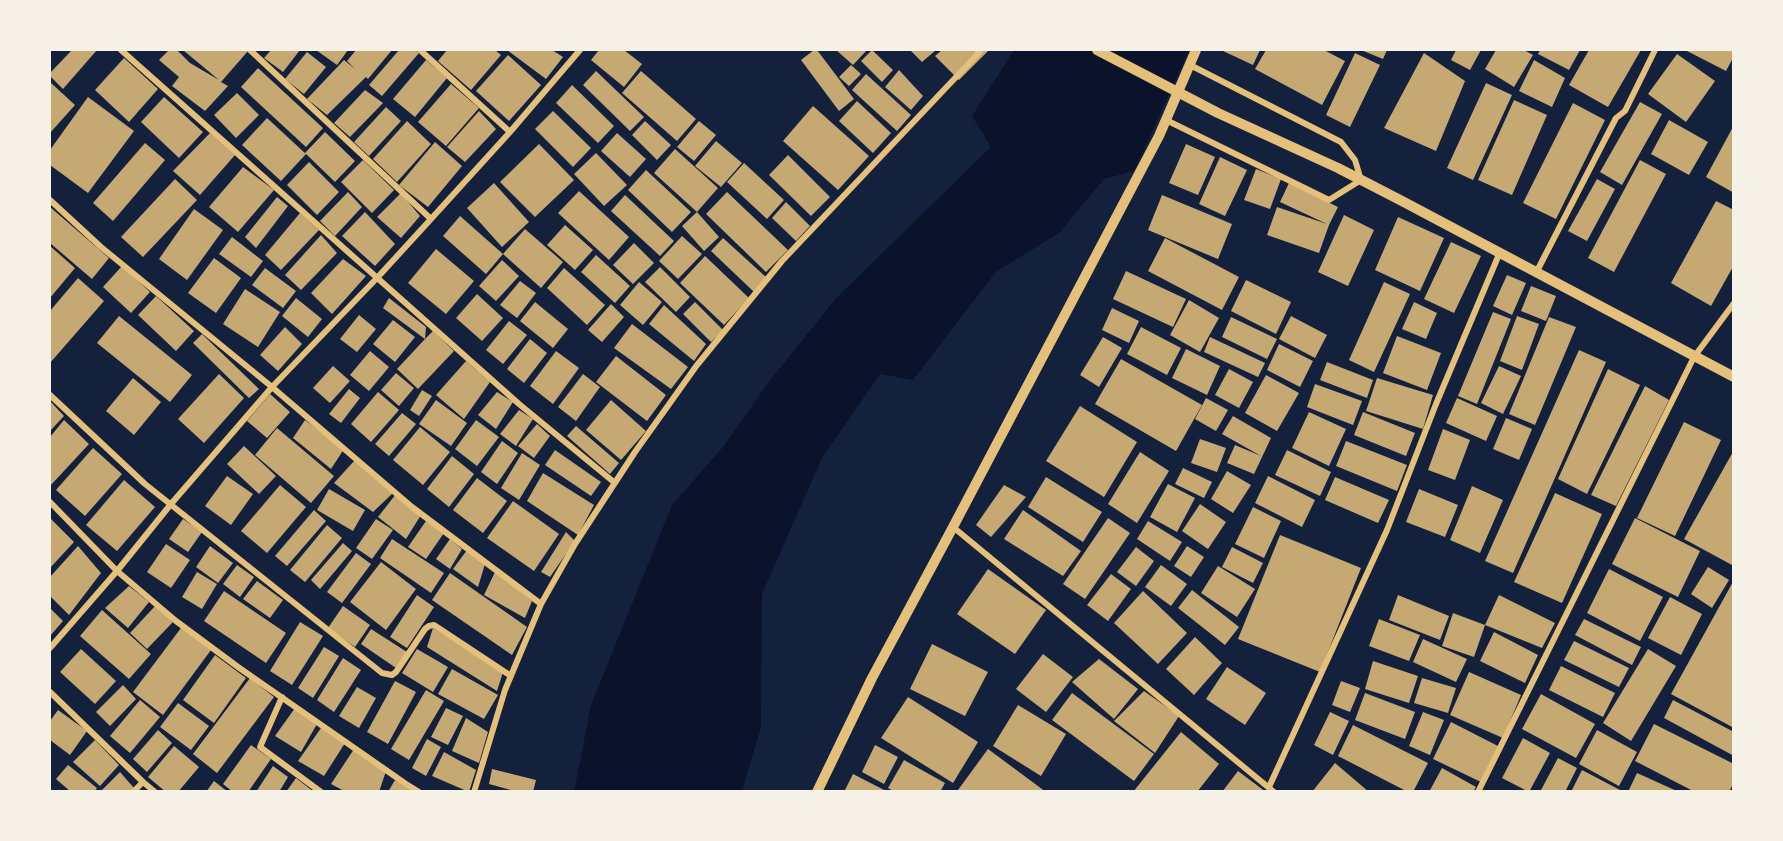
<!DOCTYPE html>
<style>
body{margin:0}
#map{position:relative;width:1783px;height:841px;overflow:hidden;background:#14213d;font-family:"Work Sans",sans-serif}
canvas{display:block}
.frame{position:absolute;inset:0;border:51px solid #f6f1e7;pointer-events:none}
</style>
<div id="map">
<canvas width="1783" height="841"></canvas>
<div class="frame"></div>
</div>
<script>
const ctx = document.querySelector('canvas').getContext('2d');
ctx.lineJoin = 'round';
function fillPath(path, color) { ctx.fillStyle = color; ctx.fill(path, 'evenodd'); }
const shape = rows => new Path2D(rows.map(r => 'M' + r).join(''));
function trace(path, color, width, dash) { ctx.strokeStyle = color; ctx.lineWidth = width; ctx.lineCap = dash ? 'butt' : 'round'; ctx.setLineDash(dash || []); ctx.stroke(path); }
const water = shape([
 [1014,50,1189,50,1134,171,1104,179,1059,233,996,272,913,380,880,374,822,458,762,594,761,727,742,791,574,792,591,705,672,505,723,447,768,383,837,297,991,147,972,116]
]);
const building = shape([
 [72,50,97,50,63,89,50,76,50,73],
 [169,50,177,50,190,63,219,80,183,50,248,51,221,82,228,86,205,111,172,86,179,77,159,60],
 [271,50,300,50,283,72,264,58],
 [316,50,348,50,337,65],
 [356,50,392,50,368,79,366,77,327,115,307,99,344,60,355,69,347,61],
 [399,50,415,50,419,53,382,96,369,85],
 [447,50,495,50,501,55,471,90,438,61],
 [507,50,552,50,563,57,546,79],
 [599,50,624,50,642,64,624,87,591,60],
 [814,50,817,50,854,99,839,111,801,60],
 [836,50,867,50,853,65],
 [872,50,893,70,882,82,861,61],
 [910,50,936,50,922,62],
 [942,50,989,50,959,80,935,56],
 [1221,50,1260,50,1253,65],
 [1266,50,1324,50,1345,61,1322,105,1255,69],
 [1361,50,1387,50,1383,59],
 [1456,50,1481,50,1470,70,1451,60],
 [1496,50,1524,50,1533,55,1514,87,1485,69],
 [1540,50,1580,50,1569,70,1538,54],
 [1589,50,1641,50,1608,107,1569,85],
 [1685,50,1734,50,1734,56,1726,71],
 [307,52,326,67,304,94,285,79],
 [1355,53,1380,65,1350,127,1326,115],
 [1424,53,1465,81,1436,151,1384,128],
 [1677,54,1715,81,1686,122,1648,94],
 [508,55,541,85,509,121,476,91],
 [124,58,158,89,129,122,95,90],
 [426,60,447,78,415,117,393,99],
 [1534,60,1565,78,1552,107,1519,91],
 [851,65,861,74,849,86,839,77],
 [258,68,323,128,306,147,241,87],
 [899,70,923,96,911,110,885,87],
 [596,71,644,117,630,131,583,85],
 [641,71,696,119,677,141,622,93],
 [866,74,911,115,897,131,852,90],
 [50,82,75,105,50,133],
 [1486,83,1512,95,1473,180,1447,168],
 [451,84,479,108,446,146,418,122],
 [572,85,614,126,598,143,556,103],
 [365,90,383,103,350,137,334,123],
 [237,93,259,115,236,138,214,115],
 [88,97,134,131,88,193,50,165,50,150],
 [164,97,203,132,179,158,141,122],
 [1514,100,1547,115,1512,195,1478,180],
 [857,101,891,133,873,153,839,121],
 [1640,102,1662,114,1622,185,1600,172],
 [1573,103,1605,120,1556,219,1523,203],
 [813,106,869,156,838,190,783,141],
 [386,107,401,121,369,156,354,142],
 [479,111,496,129,465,162,447,147],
 [553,111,591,148,573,167,535,129],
 [267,118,306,154,281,181,242,145],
 [1669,120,1708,142,1689,175,1651,154],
 [407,121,431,144,397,182,373,159],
 [645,121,671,145,657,160,632,135],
 [699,121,716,135,694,161,677,147],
 [1734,125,1734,193,1706,177],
 [325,132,355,161,335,182,305,153],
 [210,133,235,155,200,195,173,171],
 [617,133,646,159,630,177,601,151],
 [716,141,742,163,721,187,695,166],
 [435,142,462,166,428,207,399,185],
 [145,143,165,160,113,221,93,203],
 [539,144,574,180,535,217,500,182],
 [1186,144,1215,157,1198,195,1169,183],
 [675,149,718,188,697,212,719,237,704,251,682,226,697,212,654,173],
 [596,153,627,185,604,206,574,174],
 [788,155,830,197,811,216,769,175],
 [1220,157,1247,170,1225,216,1199,204],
 [363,160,394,190,372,213,341,182],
 [1640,160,1666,174,1614,272,1588,258],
 [309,162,339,192,317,215,287,185],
 [744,163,784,200,767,219,727,182],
 [243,167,274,190,238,232,209,207],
 [1256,169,1281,179,1270,209,1244,200],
 [646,170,691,212,672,232,628,190],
 [175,179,197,200,143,257,121,237],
 [1597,179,1615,189,1587,241,1568,231],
 [494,183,529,222,502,247,467,208],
 [1289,183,1338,207,1329,225,1319,253,1267,235,1277,207,1327,224,1280,202],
 [579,191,629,237,609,260,558,213],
 [348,192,362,207,335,236,320,221],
 [727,192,788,250,766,272,706,214],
 [401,193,420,216,401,238,377,217],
 [625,195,674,241,660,256,611,211],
 [1162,195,1232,224,1218,259,1148,230],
 [277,197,288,206,256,248,245,237],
 [1716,201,1734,210,1734,265,1711,306,1671,283],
 [786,202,810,226,796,241,772,218],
 [50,207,109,258,92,279,50,243],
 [194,209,223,230,187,280,159,259],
 [365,212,395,244,375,266,342,236],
 [300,213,319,230,281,270,265,255],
 [1344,215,1374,230,1348,286,1318,272],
 [460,216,503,254,525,229,563,262,541,288,503,254,486,274,443,236],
 [1398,217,1444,238,1420,291,1375,270],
 [565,225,593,250,575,270,547,245],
 [321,235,337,253,301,290,285,275],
 [682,236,702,254,678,279,659,261],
 [232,237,263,261,251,277,219,254],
 [723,238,767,278,754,292,711,251],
 [1165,238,1239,277,1222,310,1148,271],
 [1451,242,1481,256,1454,313,1424,299],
 [634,243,654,263,633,284,613,265],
 [50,246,75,268,50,298],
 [436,249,474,281,446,314,408,283],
 [596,255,630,286,615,303,581,272],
 [705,256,749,298,724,325,680,283],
 [214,258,241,278,216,313,188,293],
 [343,259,366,276,332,314,311,293],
 [502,260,519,276,496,301,479,286],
 [122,266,150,292,131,313,103,287],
 [660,267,690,297,676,312,645,282],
 [265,268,296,291,283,308,252,285],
 [564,268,605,305,587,325,547,288],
 [1126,271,1186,299,1173,327,1113,299],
 [1507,275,1526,283,1512,315,1493,306],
 [78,278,104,301,50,363,50,311],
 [1246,280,1291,302,1276,334,1231,311],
 [520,281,536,293,517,318,500,305],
 [639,282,662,302,643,325,620,305],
 [1384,282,1410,294,1374,372,1349,360],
 [1531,286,1556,296,1546,321,1521,311],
 [245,289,280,312,258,347,223,324],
 [477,294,503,318,482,341,456,318],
 [156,296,194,331,176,351,138,315],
 [296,298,322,319,308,337,282,316],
 [389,298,426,327,425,339,433,331,454,351,418,389,397,369,425,339,383,308],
 [1189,300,1219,318,1200,352,1170,335],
 [535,302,568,329,553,348,520,321],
 [695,302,723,330,711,342,683,314],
 [1414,302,1437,313,1426,339,1402,329],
 [611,304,624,317,602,342,588,330],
 [664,305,706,344,694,361,649,324],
 [1112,308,1139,321,1129,343,1102,330],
 [1493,312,1511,319,1477,404,1458,396],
 [359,315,376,329,357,352,340,339],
 [119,316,192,375,170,402,97,343],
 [1291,316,1327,335,1315,358,1279,339],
 [1517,316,1539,324,1522,370,1500,361],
 [1231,317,1277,339,1267,359,1222,337],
 [1549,317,1576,327,1535,425,1509,414],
 [393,320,415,337,395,362,373,344],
 [509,321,527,335,503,364,486,350],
 [632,324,688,367,671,389,614,348],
 [285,327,302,344,278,371,260,355],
 [1141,327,1181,348,1167,375,1127,354],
 [202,334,259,389,249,398,193,343],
 [1397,336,1441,353,1427,390,1383,373],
 [1103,337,1122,348,1099,387,1080,375],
 [1210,337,1265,363,1258,377,1204,352],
 [530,339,547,353,524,383,507,369],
 [1279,344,1313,361,1300,387,1267,370],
 [1186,349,1220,366,1207,395,1172,378],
 [1579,350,1606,362,1513,573,1485,561],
 [370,351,389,367,369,391,350,375],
 [556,351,579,368,553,404,530,386],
 [616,356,666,395,647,421,596,382],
 [1121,359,1202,405,1176,451,1095,404],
 [466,361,490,382,464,419,436,395],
 [1327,362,1373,380,1367,398,1320,380],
 [333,366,350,381,330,403,313,388],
 [1499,366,1521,376,1503,414,1481,403],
 [1229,369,1253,382,1239,408,1215,395],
 [1608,369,1640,385,1587,494,1558,479],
 [396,373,414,388,399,406,381,390],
 [219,374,244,398,204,443,178,419],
 [583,374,600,387,576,421,558,407],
 [1266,375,1299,393,1277,431,1245,413],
 [133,378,161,402,134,435,106,411],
 [1377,378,1433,395,1423,429,1366,411],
 [1315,384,1362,401,1353,425,1307,407],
 [1645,386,1669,400,1616,506,1591,495],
 [349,389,360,398,341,423,329,414],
 [422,390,432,396,419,416,410,410],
 [378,392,399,410,371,442,351,424],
 [497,392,513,402,496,429,478,415],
 [270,394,290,412,267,438,247,421],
 [1206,398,1228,410,1216,431,1195,419],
 [1457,398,1497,416,1486,441,1446,423],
 [436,400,467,423,451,446,419,424],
 [611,400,646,431,621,460,586,430],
 [50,401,64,416,50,431],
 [1080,406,1137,442,1104,497,1046,461],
 [519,410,533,419,516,446,500,434],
 [1309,412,1346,429,1329,466,1292,448],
 [1363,412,1415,433,1406,456,1354,435],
 [402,413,416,424,389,456,375,444],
 [1233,416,1271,438,1254,474,1227,463,1235,445,1261,456,1222,434],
 [1506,418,1532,429,1519,460,1493,449],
 [64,420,89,444,50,486,50,437],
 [305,420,344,449,331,469,293,438],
 [476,420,499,437,477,466,455,449],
 [1684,422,1721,440,1675,536,1637,518],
 [537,424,550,436,534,458,518,446],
 [576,426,619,463,610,474,567,436],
 [420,427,450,452,423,485,393,460],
 [277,428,334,476,311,503,255,455],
 [1443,429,1470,440,1455,480,1428,470],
 [1200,439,1226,448,1217,472,1191,463],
 [502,441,518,453,497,484,481,472],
 [1346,441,1407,465,1397,491,1336,466],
 [244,446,276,476,259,494,227,464],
 [93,448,122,474,85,516,56,490],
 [555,450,601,482,591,496,545,465],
 [1287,450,1331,472,1320,496,1275,475],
 [1734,450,1734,562,1732,565,1684,539],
 [1140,452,1169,471,1137,523,1108,504],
 [522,453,540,465,519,500,501,488],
 [452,456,474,474,449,507,427,489],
 [355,460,393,493,373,512,334,483],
 [1183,468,1212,482,1204,498,1175,484],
 [1227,471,1251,485,1233,513,1211,499],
 [543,473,594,505,578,535,527,501],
 [227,476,253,494,231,525,205,506],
 [1268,476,1315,500,1302,527,1255,503],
 [1046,477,1102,512,1083,542,1028,507],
 [1335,477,1389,500,1378,523,1325,500],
 [477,478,507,501,483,533,453,510],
 [124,480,155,507,117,551,86,525],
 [1168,484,1195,498,1177,532,1150,517],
 [280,485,306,507,267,553,241,531],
 [1004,485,1026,497,991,537,976,525],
 [1472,486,1503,500,1480,553,1450,540],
 [329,489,365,510,353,531,317,510],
 [1419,489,1458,505,1445,537,1406,522],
 [1555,493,1602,514,1562,603,1514,582],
 [396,494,421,515,406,539,378,517],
 [513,501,559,534,534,571,487,538],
 [1200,504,1226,522,1208,549,1182,531],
 [1253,507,1281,521,1264,558,1235,544],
 [314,510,326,521,287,566,275,556],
 [1023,510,1081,551,1063,576,1004,539],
 [50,518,74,542,50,568],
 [1108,518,1130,533,1085,599,1063,584],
 [1635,518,1700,551,1678,597,1612,564],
 [183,519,202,532,188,552,169,539],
 [376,519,393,530,372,559,356,548],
 [426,521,444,533,426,559,408,547],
 [1148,521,1182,542,1170,561,1137,539],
 [327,525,342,538,305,582,290,570],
 [566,532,575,541,550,577,541,572],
 [1280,535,1361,568,1320,672,1238,639],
 [392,539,444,573,431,593,380,558],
 [450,539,462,549,450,569,436,559],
 [343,543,352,551,320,589,311,580],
 [166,544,190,560,171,588,147,572],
 [78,546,101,573,69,615,50,596,50,577],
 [210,546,233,563,218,583,196,567],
 [1187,546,1204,557,1191,577,1174,566],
 [1136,547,1154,561,1136,586,1117,572],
 [1232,547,1263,563,1253,583,1222,567],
 [467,550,485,564,478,587,453,569],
 [356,553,371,564,342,603,327,592],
 [381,562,416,589,386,630,350,602],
 [237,565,254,577,240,597,223,584],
 [1161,565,1187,584,1171,606,1145,587],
 [1218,566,1255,589,1237,617,1201,593],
 [1708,567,1729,580,1712,608,1691,594],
 [988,569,1046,610,1015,654,957,614],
 [1609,569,1663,597,1640,641,1587,613],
 [197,572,217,584,202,609,182,597],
 [495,572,532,601,525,618,484,595],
 [450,573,527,627,512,655,432,600],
 [1111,574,1131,589,1108,621,1087,605],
 [1734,580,1734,728,1671,694],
 [257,581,283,600,270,618,243,599],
 [129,586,149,602,128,628,105,608],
 [1192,590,1239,627,1225,645,1178,608],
 [224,591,286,633,266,663,204,621],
 [1143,591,1187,633,1158,664,1114,623],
 [417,595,434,607,407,648,390,637],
 [1398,595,1449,616,1440,640,1389,620],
 [1499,595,1555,623,1542,648,1485,625],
 [1670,597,1702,614,1681,655,1648,638],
 [156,605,173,622,147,649,130,633],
 [343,606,370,625,355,647,328,628],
 [50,608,63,621,50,636],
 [102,610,151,654,129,679,80,636],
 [1453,613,1485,625,1474,657,1442,646],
 [1379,619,1420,635,1409,661,1369,646],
 [1584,619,1641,647,1632,665,1575,635],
 [300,622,323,636,292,685,270,671],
 [181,628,211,650,163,715,133,692],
 [433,628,503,672,497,691,427,647],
 [371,629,407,652,396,668,361,644],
 [1494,632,1538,655,1525,683,1480,661],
 [1195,637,1222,663,1194,695,1166,669],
 [1423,639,1467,659,1456,682,1413,662],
 [1574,641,1629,668,1619,687,1564,660],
 [932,644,988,672,965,716,910,689],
 [324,647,339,656,313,698,298,688],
 [81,649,116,681,95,704,60,672],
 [417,649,448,667,433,692,402,673],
 [1648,649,1676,666,1631,741,1603,723],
 [1043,654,1073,677,1046,712,1016,689],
 [215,655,246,678,214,723,183,700],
 [343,658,361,670,334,712,317,700],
 [1099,659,1138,689,1114,719,1072,682],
 [1373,661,1418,676,1409,703,1365,689],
 [1561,666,1615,693,1603,717,1549,690],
 [1227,667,1266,693,1245,725,1206,699],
 [452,669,498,695,484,719,438,694],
 [1469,672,1521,695,1503,738,1450,715],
 [250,678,274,697,217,773,193,754],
 [1422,678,1456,688,1448,713,1414,703],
 [395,681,416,692,388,744,367,732],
 [1341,681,1360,688,1350,712,1332,705],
 [123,685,136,699,110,726,96,712],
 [357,687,376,698,359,728,339,716],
 [426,690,444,701,409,760,391,749],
 [1144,691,1179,716,1155,753,1114,721],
 [1072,693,1154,754,1134,781,1052,720],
 [1365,693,1415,712,1405,739,1355,720],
 [1541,694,1595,724,1576,758,1522,729],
 [908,697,978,742,953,783,881,738],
 [140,700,160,717,130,753,110,736],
 [1673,700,1734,732,1734,756,1664,718],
 [178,703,209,726,191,750,160,727],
 [1018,705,1066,734,1041,776,993,746],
 [295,708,317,724,301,752,275,736],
 [446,708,463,716,448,745,431,737],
 [58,710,87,731,70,755,50,740,50,721],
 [1330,712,1349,721,1333,755,1314,745],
 [1423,712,1444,720,1430,755,1409,746],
 [466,718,488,732,479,763,452,751],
 [1451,722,1498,746,1481,782,1433,759],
 [1654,724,1734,764,1734,782,1729,792,1695,792,1635,761],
 [1353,725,1428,763,1413,792,1408,792,1338,756],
 [321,728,345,743,324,776,298,761],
 [158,730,172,743,147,772,133,759],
 [1597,730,1637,752,1619,786,1579,764],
 [1181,732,1219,764,1197,792,1133,792],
 [1523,738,1550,753,1529,792,1502,778],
 [427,739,441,747,426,776,412,768],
 [95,740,119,765,100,786,73,762],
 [251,745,271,759,248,792,233,792,223,784],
 [875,745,898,757,884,784,862,772],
 [174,746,199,767,178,792,166,792,148,777],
 [354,749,386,771,379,792,346,792,331,784],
 [988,749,1046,792,961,792,958,790],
 [444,752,476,770,469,792,432,776],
 [1558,758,1577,768,1565,792,1540,792],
 [904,760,945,783,940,792,895,792,888,788],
 [1335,763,1369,792,1312,792],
 [68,765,97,788,94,792,71,792,56,779],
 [273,766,288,777,279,792,256,792],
 [1442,768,1476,787,1473,792,1429,792],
 [492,769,536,780,533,792,518,792,489,784],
 [1582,770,1620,790,1620,792,1571,792],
 [1238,771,1266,792,1222,792],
 [120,772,134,788,130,792,100,792],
 [1637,773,1679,792,1628,792],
 [853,774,888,792,844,792],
 [296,778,314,792,286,792],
 [395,780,414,792,388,792],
 [214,781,228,792,206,792]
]);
const minor = shape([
 [121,50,519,404,615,483],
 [250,50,431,219],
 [420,50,510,132],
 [1166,120,1329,200,1361,180,1355,160,1341,142,1190,65],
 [50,200,101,247,272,387,412,507,541,604],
 [1537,271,1616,118,1625,111,1655,50],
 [50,395,145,484,382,673,392,675,396,672,425,629,429,626,434,625,511,676],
 [50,502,117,571,176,621,238,667,406,784,419,792],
 [953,527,1274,792],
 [50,648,117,571,171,504,272,387,377,278,431,219,510,132,580,50],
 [50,692,143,782,155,792],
 [282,697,260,747,321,792],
 [1269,787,1387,530,1436,404,1500,252],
 [133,792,143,782],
 [474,792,505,690,541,604,575,544,635,452,697,365,782,261,975,57,980,50],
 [1478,792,1694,357,1734,303]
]);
const tertiary = shape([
 [1097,50,1218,113,1338,168,1402,201,1734,377],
 [817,792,872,678,953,527,1159,136,1196,50]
]);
fillPath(water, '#0b132b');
fillPath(building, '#c6a872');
trace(minor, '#e5c07b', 6);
trace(tertiary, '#e5c07b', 10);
</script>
